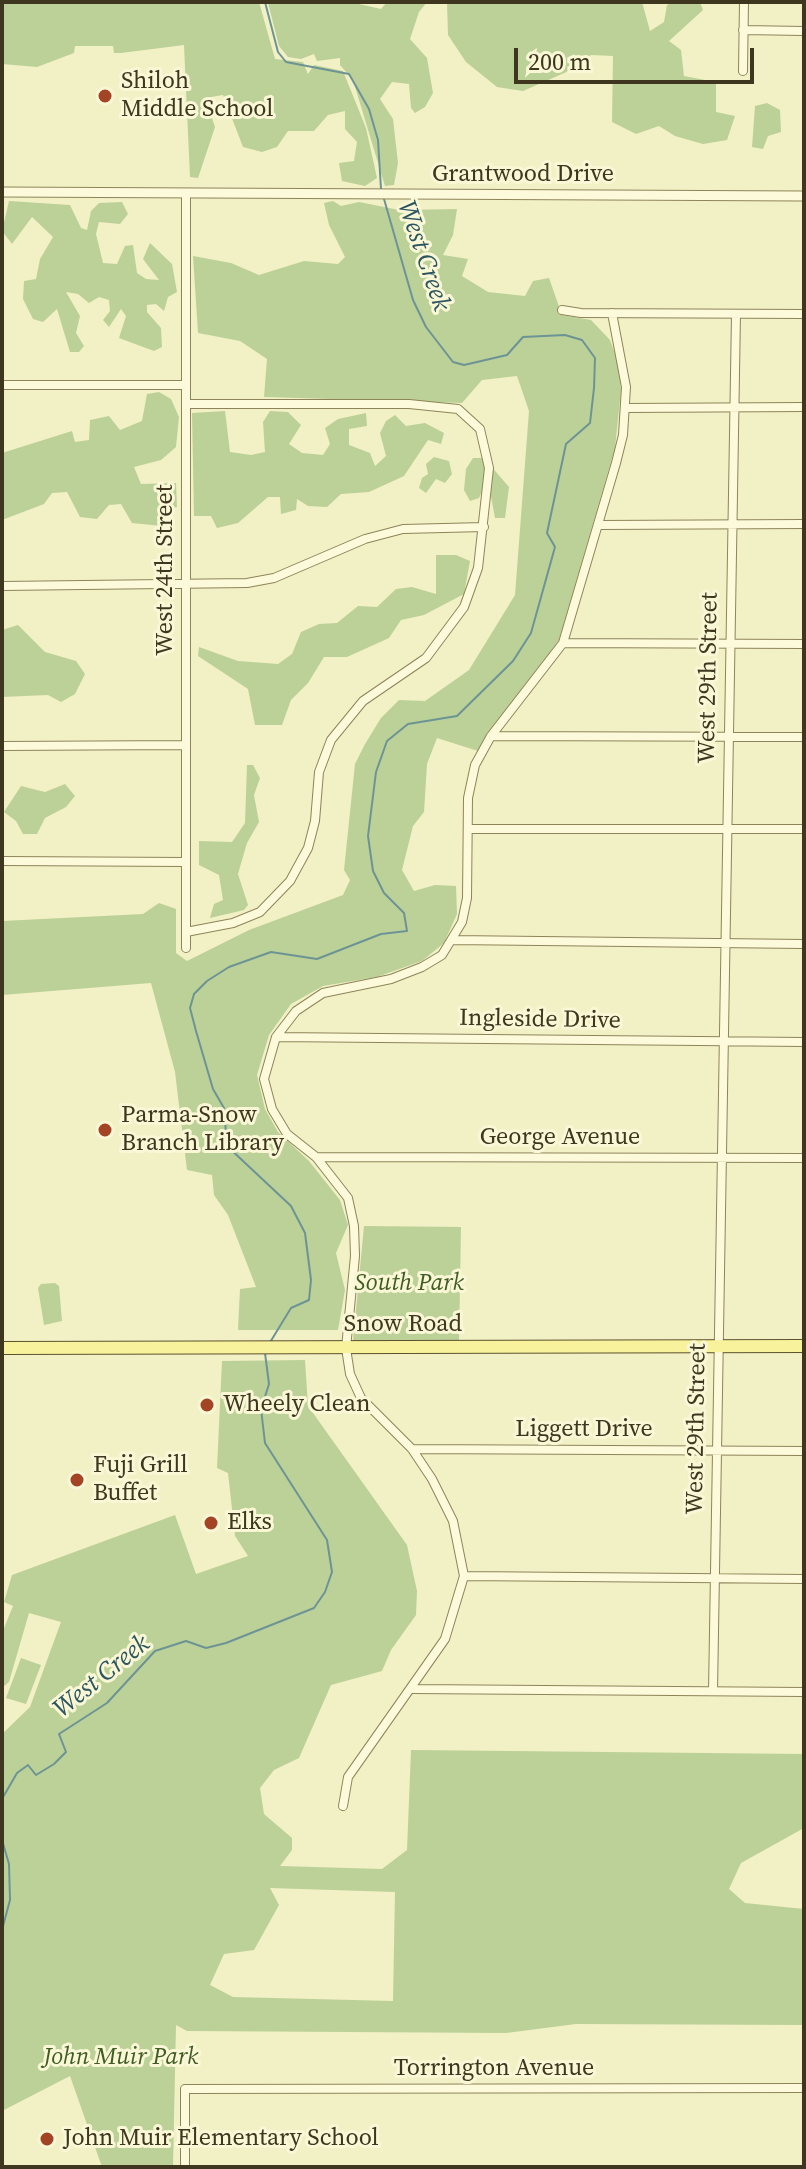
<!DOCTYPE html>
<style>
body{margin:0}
#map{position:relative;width:806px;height:2169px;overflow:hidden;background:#f2f0c5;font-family:"Source Serif 4",serif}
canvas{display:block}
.frame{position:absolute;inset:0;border:4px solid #3e361e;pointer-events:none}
.scale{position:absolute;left:514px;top:48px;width:240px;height:36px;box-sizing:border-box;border:4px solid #3e361e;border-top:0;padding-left:10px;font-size:24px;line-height:28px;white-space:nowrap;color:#3e361e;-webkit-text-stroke:6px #f9f7d6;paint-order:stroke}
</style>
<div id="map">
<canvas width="806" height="2169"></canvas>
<div class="frame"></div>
<div class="scale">200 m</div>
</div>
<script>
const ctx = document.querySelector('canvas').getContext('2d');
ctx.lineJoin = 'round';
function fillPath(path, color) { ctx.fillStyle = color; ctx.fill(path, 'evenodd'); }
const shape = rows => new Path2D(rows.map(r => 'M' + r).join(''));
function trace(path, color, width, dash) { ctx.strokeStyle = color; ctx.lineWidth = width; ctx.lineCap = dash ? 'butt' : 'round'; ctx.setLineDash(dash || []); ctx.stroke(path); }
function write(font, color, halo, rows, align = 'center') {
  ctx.font = font + ' "Source Serif 4",serif'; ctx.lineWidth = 6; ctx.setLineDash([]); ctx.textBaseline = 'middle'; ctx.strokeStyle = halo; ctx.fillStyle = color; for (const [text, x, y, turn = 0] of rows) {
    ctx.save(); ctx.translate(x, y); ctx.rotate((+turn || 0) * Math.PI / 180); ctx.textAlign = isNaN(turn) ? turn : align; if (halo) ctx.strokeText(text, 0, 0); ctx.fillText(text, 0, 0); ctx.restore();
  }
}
const green = shape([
 [2,2,259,2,275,59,303,62,308,74,314,65,343,71,366,128,377,178,365,186,342,181,339,163,354,161,357,142,345,129,345,111,328,115,314,131,288,131,277,147,262,152,243,147,223,95,205,98,215,127,198,178,190,177,184,45,121,53,114,53,113,46,75,46,74,53,37,67,2,64],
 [350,2,381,9,387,2,427,2,419,12,410,39,427,58,433,93,425,107,415,113,411,108,409,84,392,82,380,99,393,119,398,163,394,185,385,186,353,80,340,65,340,58,317,61,314,54,301,59,288,57,279,46,268,3],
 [447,2,642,2,650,31,664,22,667,5,673,2,700,2,703,10,669,41,681,50,684,76,716,82,716,112,735,116,727,140,703,144,675,136,659,126,636,134,612,122,613,56,591,55,571,70,523,91,497,87,466,62,448,35],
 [767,103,780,110,781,132,768,136,763,149,752,147,755,106],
 [9,201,70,205,81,228,87,230,91,211,99,203,122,202,128,214,120,224,99,222,96,234,103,263,117,264,125,246,133,245,137,273,146,279,159,280,143,259,150,243,172,264,177,292,168,297,164,311,156,304,147,305,147,312,161,328,162,347,154,351,119,338,126,316,121,309,109,327,103,320,110,311,109,300,99,297,89,303,78,294,66,292,80,316,76,333,84,346,79,352,70,352,57,309,43,322,33,319,23,299,24,281,36,279,40,259,53,237,32,217,12,244,2,231],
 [333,201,341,206,359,202,399,210,457,209,453,235,443,255,468,259,462,276,488,292,525,296,533,281,549,278,562,315,591,320,610,340,618,362,621,390,615,448,559,640,478,751,437,738,427,764,424,812,413,826,402,870,414,891,435,885,456,886,457,914,444,943,422,961,377,977,323,986,291,1004,269,1035,257,1075,265,1109,278,1132,309,1161,340,1200,348,1225,336,1253,345,1290,338,1330,238,1330,240,1289,256,1287,228,1215,214,1195,212,1175,187,1170,175,1072,151,983,2,995,2,921,143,914,159,903,176,909,176,953,187,961,249,930,343,895,350,880,344,870,355,764,365,744,381,718,399,700,425,701,469,670,515,595,529,411,517,376,482,380,462,403,264,397,267,359,240,341,198,333,193,256,231,263,259,275,304,261,338,264,345,257,329,225,324,203],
 [159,392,171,399,179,417,176,447,161,460,134,467,141,484,176,483,177,507,164,510,162,526,132,523,121,504,109,505,97,519,80,517,67,492,52,493,44,504,2,520,2,453,72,431,75,442,89,440,90,420,109,416,120,430,142,421,147,394],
 [225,411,230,452,251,455,265,452,263,422,270,411,288,412,301,425,289,444,302,453,323,455,330,444,325,428,338,419,366,413,367,426,349,429,349,445,370,453,375,466,386,456,380,433,386,421,395,415,406,426,425,423,444,433,441,444,428,440,404,476,369,492,341,494,327,507,308,506,297,499,296,510,281,514,280,497,268,497,238,523,217,528,211,516,194,516,192,413],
 [434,457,449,461,452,474,445,483,436,479,426,493,419,488,422,478,428,474,426,464],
 [473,458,484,458,509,487,505,518,495,518,491,497,483,489,479,498,470,501,464,490,466,469],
 [436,555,456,555,470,561,464,594,424,615,401,620,389,638,347,657,324,657,308,683,291,700,282,725,255,725,248,689,198,656,199,647,238,661,278,664,292,654,301,632,319,624,337,623,358,606,377,607,396,589,412,587,436,594],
 [18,625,45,652,76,661,85,674,75,694,61,702,48,695,2,697,2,630],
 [247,765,253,765,260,778,254,795,259,822,247,843,238,874,248,905,244,910,210,918,214,904,223,900,219,875,199,865,199,841,232,842,245,823],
 [65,784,75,796,66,807,45,818,37,834,23,834,16,821,4,812,21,786,45,792],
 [364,1226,461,1227,459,1342,353,1341],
 [55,1283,59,1286,62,1321,44,1325,38,1288,41,1284],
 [305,1360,308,1406,407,1545,417,1591,416,1615,391,1650,382,1671,331,1685,299,1758,274,1770,260,1788,264,1814,292,1838,292,1850,280,1866,382,1869,407,1850,411,1750,804,1754,804,1828,741,1863,729,1889,745,1903,804,1909,804,2025,576,2024,506,2033,187,2031,176,2025,173,2167,102,2167,70,2076,2,2111,2,1734,30,1707,61,1622,29,1613,9,1682,2,1688,2,1633,13,1606,4,1602,12,1575,175,1515,196,1574,248,1556,235,1536,228,1473,217,1468,222,1361],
 [270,1888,395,1892,393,2001,233,1997,210,1985,224,1954,254,1950,279,1905],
 [21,1658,41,1665,26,1704,6,1698]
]);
const stream = shape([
 [265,2,278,52,286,62,349,74,369,109,378,140,381,189],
 [269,1344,291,1308,309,1300,311,1280,305,1233,291,1206,227,1146,224,1108,213,1089,196,1031,190,1008,194,994,207,981,229,967,271,952,317,959,381,934,407,931,404,913,384,893,373,871,368,836,376,772,387,741,408,724,457,716,513,661,531,633,555,547,547,533,566,444,590,423,594,388,595,358,582,340,565,335,523,337,507,355,464,365,453,362,426,327,413,300,384,199],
 [2,1799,17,1773,28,1765,36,1775,54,1764,66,1752,59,1734,107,1703,155,1651,186,1641,206,1648,226,1643,314,1608,325,1592,332,1572,327,1540,265,1443,261,1409,269,1384,265,1353],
 [2,1840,9,1864,10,1900,2,1930]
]);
const minor = shape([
 [743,30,804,31],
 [743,71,744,2],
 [186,193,186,948],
 [562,310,581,313,804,314],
 [2,385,186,385],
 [186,404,409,404,458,409,480,429,489,468,478,568,464,607,426,658,363,701,331,740,319,772,315,821,308,848,290,881,260,912,233,923,186,932],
 [625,408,804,407],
 [599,525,804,524],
 [2,586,247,583,274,578,365,539,403,529,484,527],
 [563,643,804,644],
 [491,736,804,737],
 [2,746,185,745],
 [469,829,804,829],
 [2,861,186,862],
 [453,940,804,944],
 [276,1037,804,1042],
 [316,1157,804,1158],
 [412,1449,804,1451],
 [464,1576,804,1579],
 [413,1689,804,1692],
 [713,1691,736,314],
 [343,1806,348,1777,445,1639,464,1576,453,1521,432,1479,412,1449,361,1398,350,1374,346,1348,355,1256,354,1226,348,1198,316,1157,287,1134,272,1109,264,1079,276,1037,296,1011,323,993,391,979,422,967,442,955,462,922,467,898,468,798,475,765,491,736,563,643,616,463,623,435,626,387,612,313],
 [185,2167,185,2089,804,2088]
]);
const tertiary = shape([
 [2,192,804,196]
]);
const primary = shape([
 [2,1348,804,1346]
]);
const markers = [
 [105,96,8,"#a34424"],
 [105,1130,8,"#a34424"],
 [207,1405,8,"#a34424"],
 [77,1480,8,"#a34424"],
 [211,1523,8,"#a34424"],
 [47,2139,8,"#a34424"]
];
const poiNames = [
 ["Shiloh",121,82],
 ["Middle School",121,110],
 ["Parma-Snow",121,1116],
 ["Branch Library",121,1144],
 ["Wheely Clean",223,1405],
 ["Fuji Grill",93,1466],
 ["Buffet",93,1494],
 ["Elks",227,1523],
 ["John Muir Elementary School",63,2139]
];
const streetNames = [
 ["Grantwood Drive",523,175],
 ["West 24th Street",166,570,-90],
 ["West 29th Street",709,678,-89],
 ["Ingleside Drive",540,1020,1],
 ["George Avenue",560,1138],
 ["Snow Road",403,1325],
 ["West 29th Street",697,1429,-89],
 ["Liggett Drive",584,1430],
 ["Torrington Avenue",494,2069]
];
const parkNames = [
 ["South Park",409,1284],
 ["John Muir Park",121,2058]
];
const waterNames = [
 ["West Creek",423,256,71],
 ["West Creek",102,1677,-39]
];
fillPath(green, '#bcd198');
trace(stream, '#6d9495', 2);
trace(minor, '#8f8459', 10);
trace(tertiary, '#8f8459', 11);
trace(primary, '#5d502d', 14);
trace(minor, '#fcfada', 8);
trace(tertiary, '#fcfada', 9);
trace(primary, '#f7f29b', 12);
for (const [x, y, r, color] of markers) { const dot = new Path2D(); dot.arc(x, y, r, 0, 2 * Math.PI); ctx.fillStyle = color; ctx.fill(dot); trace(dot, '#f9f7d6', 3); }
write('24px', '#3e361e', '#f9f7d6', poiNames, 'left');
write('24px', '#3e361e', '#f9f7d6', streetNames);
write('italic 24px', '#3f5c23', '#f9f7d6', parkNames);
write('italic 26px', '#2c555f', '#f9f7d6', waterNames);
</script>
